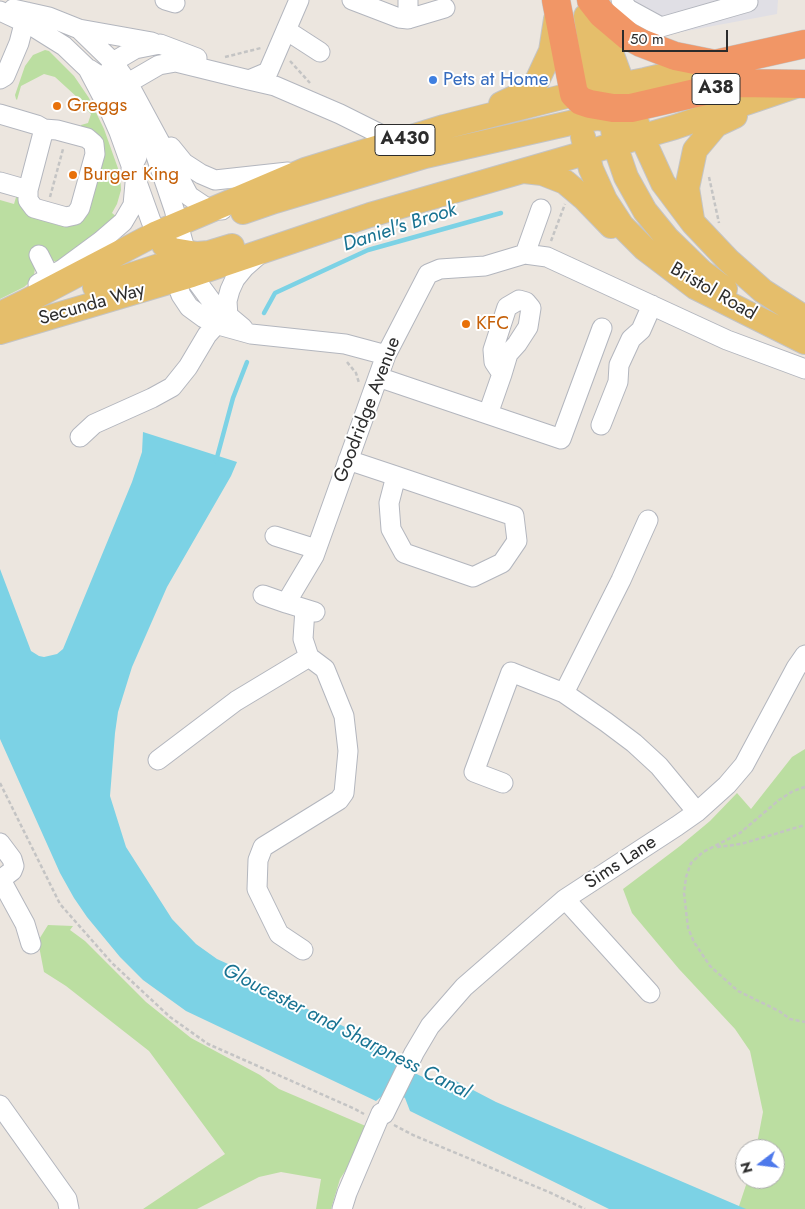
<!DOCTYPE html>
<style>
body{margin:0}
#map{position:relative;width:805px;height:1209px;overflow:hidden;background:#ece6df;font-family:Jost,sans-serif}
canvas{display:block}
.north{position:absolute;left:735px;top:1139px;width:50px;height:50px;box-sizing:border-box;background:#fff;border:1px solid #ababab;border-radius:50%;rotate:255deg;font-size:14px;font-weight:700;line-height:20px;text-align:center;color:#2c2c2c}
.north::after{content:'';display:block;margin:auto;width:18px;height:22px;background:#4e79eb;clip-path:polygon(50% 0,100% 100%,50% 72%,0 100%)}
.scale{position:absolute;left:622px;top:30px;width:106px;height:22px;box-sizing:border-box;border:2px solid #2c2c2c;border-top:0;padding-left:6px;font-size:15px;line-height:18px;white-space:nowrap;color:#2c2c2c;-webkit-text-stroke:4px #fff;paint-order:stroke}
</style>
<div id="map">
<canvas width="805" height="1209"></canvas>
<div class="north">N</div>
<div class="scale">50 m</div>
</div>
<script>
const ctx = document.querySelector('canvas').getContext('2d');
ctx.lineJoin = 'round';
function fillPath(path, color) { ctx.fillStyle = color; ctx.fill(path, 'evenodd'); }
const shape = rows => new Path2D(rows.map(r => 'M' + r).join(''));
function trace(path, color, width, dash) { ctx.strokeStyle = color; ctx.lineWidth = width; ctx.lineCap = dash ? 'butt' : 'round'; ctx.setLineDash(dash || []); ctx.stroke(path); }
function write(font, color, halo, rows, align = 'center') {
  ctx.font = font + ' Jost,sans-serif'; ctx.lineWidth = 4; ctx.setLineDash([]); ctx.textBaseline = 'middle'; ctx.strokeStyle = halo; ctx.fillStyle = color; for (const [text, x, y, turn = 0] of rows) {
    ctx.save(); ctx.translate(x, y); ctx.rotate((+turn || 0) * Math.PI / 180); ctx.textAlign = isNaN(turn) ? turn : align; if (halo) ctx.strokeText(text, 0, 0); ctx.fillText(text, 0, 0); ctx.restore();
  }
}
const industrial = shape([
 [630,0,778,0,777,14,670,34]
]);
const green = shape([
 [45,50,49,51,74,76,89,98,104,129,120,174,121,190,117,204,112,213,117,217,61,262,51,261,35,268,34,275,31,281,24,287,0,299,0,200,14,204,17,194,34,217,61,226,66,226,100,153,79,132,81,125,88,123,91,114,78,101,78,98,55,77,44,74,21,86,17,100,16,99,15,95,25,66,33,55],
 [805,749,805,1209,738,1209,748,1179,775,1179,775,1149,756,1149,763,1112,750,1051,735,1029,679,969,632,913,623,889,680,846,710,821,737,793,751,809,792,757],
 [48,925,73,926,70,930,85,941,146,1002,191,1038,260,1075,279,1089,368,1127,355,1156,340,1179,331,1209,316,1209,321,1179,281,1172,259,1177,197,1209,143,1209,225,1154,149,1051,66,986,44,972,38,941]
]);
const water = shape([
 [143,432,237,462,231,476,167,587,132,667,118,712,115,733,110,796,126,847,172,919,196,944,217,959,228,964,255,984,387,1047,385,1059,444,1087,450,1078,496,1102,746,1209,609,1209,410,1111,405,1098,389,1090,376,1101,186,1011,143,980,120,957,87,917,74,898,60,873,0,739,0,569,31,651,39,656,44,657,57,654,63,649,132,482,142,452]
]);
const stream = shape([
 [264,313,275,293,368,250,501,213],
 [216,461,233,398,247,362]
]);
const path = shape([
 [225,57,261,48],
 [290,61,310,83],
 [709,177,719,223],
 [50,197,63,149],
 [551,241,565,204],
 [347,362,356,373,359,383],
 [0,783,60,904,112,963,170,1017,208,1044,355,1109,364,1114],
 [805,787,793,791,779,800,740,833,703,852,691,863,686,877,684,893,688,928,694,942,710,966,738,991,779,1011,790,1019,805,1022],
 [717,847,741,844,805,825],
 [394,1125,413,1135,551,1193,585,1209]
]);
const minor = shape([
 [165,0,175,3],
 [352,0,399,18,408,19,445,8],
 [621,0,628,9,661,27,748,2],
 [13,9,49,17,79,29,113,62,128,83,189,196,210,210,222,210],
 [0,11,32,26,64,46,88,69,108,107,119,132,151,221,164,245,170,266,181,295,189,307,204,318,215,324,251,334,345,344,386,355],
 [408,19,408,0],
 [79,29,152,42],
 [286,30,320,52],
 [89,69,112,84,128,83,159,65,176,62,249,80,268,72,299,0],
 [0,79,5,76,19,43,27,12],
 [249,80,275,86,340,114,404,146],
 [0,114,37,125,44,129,28,190,0,182],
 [155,147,156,156,174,209,192,275,212,302,243,328],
 [171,147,184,163,201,174,215,180,288,172],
 [131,169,137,157,139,140,137,131,112,84,109,73,113,62,135,49,160,44,197,58],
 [28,190,28,200,34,208,66,217,75,215,80,208,95,154,94,144,87,138,57,130,44,129],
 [525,254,541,209],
 [39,255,50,277],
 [38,284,63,269,101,241,123,222,133,205,135,183],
 [228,317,227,301,230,290,235,279,244,268,261,253],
 [378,377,561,439,602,328],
 [488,414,502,374,508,354,517,344,528,327,531,308,526,302,519,300,507,307,493,350,494,362,502,374],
 [601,425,618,382,619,365,631,339,641,330,652,305],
 [80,437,94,424,152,398,172,387,188,367,207,335,225,315],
 [348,460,396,476,514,516,517,541,502,563,473,577,404,553,391,529,389,503,396,476],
 [275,536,316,549],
 [263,595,286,603],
 [315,612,286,603,314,556,386,355,428,274,440,269,485,266,525,254,547,257,727,340,805,369],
 [564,693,621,580,648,520],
 [158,760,236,701,309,657],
 [503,783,474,772,511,672,564,693,606,722,634,743,659,766,697,812],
 [0,843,12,859,14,866,12,871,0,880],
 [1,880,25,924,31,944],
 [565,899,650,993],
 [303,950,279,934,257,889,258,860,263,847,339,800,344,793,348,751,344,716,325,669,309,657,303,639,305,609],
 [0,1105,67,1199,69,1209],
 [342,1209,347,1193,381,1113,384,1114,414,1053,430,1026,464,987,565,899,677,826,697,812,727,785,744,765,796,668,805,655]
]);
const major = shape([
 [593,3,642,137,663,183,693,223,728,260,763,291,805,318],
 [586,16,600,104],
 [501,104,526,92,537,81,551,51,556,19],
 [613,129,615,145,626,177,645,211,667,238,702,272,725,289],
 [583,137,591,169,605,200,622,226,645,249,695,287,805,342],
 [524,171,542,173,565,182,584,198,611,226],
 [243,212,275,201,425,156,579,121,598,118,619,122,642,137],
 [692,219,687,188,695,150,716,125,735,116],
 [164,245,173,250,197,254,209,253,232,246],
 [95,287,159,266,184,266,192,275],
 [0,314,27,301,157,233,305,170,444,127,574,94,645,80,713,64],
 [0,332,192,275,370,215,675,127,793,87]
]);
const highway = shape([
 [556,0,574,94,581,101,590,104,613,108,631,108,739,83,805,84],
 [591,0,602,14,628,36,641,43,675,56,715,64,805,44]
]);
const markers = [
 [433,80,5,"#3f7fe0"],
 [57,106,5,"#e8710a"],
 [73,175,5,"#e8710a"],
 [466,324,5,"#e8710a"]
];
const shields = [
 [716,89,48],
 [405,140,60]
];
const shieldNames = [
 ["A38",716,89],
 ["A430",405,140]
];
const shopNames = [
 ["Pets at Home",443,80]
];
const foodNames = [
 ["Greggs",67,106],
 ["Burger King",83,175],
 ["KFC",476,324]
];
const streetNames = [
 ["Bristol Road",713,292,30],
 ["Secunda Way",92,305,-16],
 ["Goodridge Avenue",368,410,-69],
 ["Sims Lane",621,863,-33]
];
const waterNames = [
 ["Daniel's Brook",400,228,-18],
 ["Gloucester and Sharpness Canal",346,1032,27]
];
fillPath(industrial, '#e0dfe5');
fillPath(green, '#bbdea1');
fillPath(water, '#7cd2e5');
trace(stream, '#7cd2e5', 4.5);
trace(minor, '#b3b6be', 21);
trace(major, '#c4c4c4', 26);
trace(highway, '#c4c4c4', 29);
trace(path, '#c4c4c4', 2.5, [4, 2.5]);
trace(minor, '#fff', 19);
trace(major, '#e5be6b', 24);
trace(highway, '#f19666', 28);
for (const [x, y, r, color] of markers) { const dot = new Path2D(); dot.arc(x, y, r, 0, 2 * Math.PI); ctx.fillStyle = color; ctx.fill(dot); trace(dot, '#fff', 2); }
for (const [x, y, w] of shields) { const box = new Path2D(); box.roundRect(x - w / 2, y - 15.5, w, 31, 4); ctx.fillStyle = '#fff'; ctx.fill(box); trace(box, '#2c2c2c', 1); }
write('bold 18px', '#2c2c2c', null, shieldNames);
write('19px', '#366cbe', '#fff', shopNames, 'left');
write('19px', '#c56008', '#fff', foodNames, 'left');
write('19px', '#2c2c2c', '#fff', streetNames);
write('italic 20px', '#197392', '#fff', waterNames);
</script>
